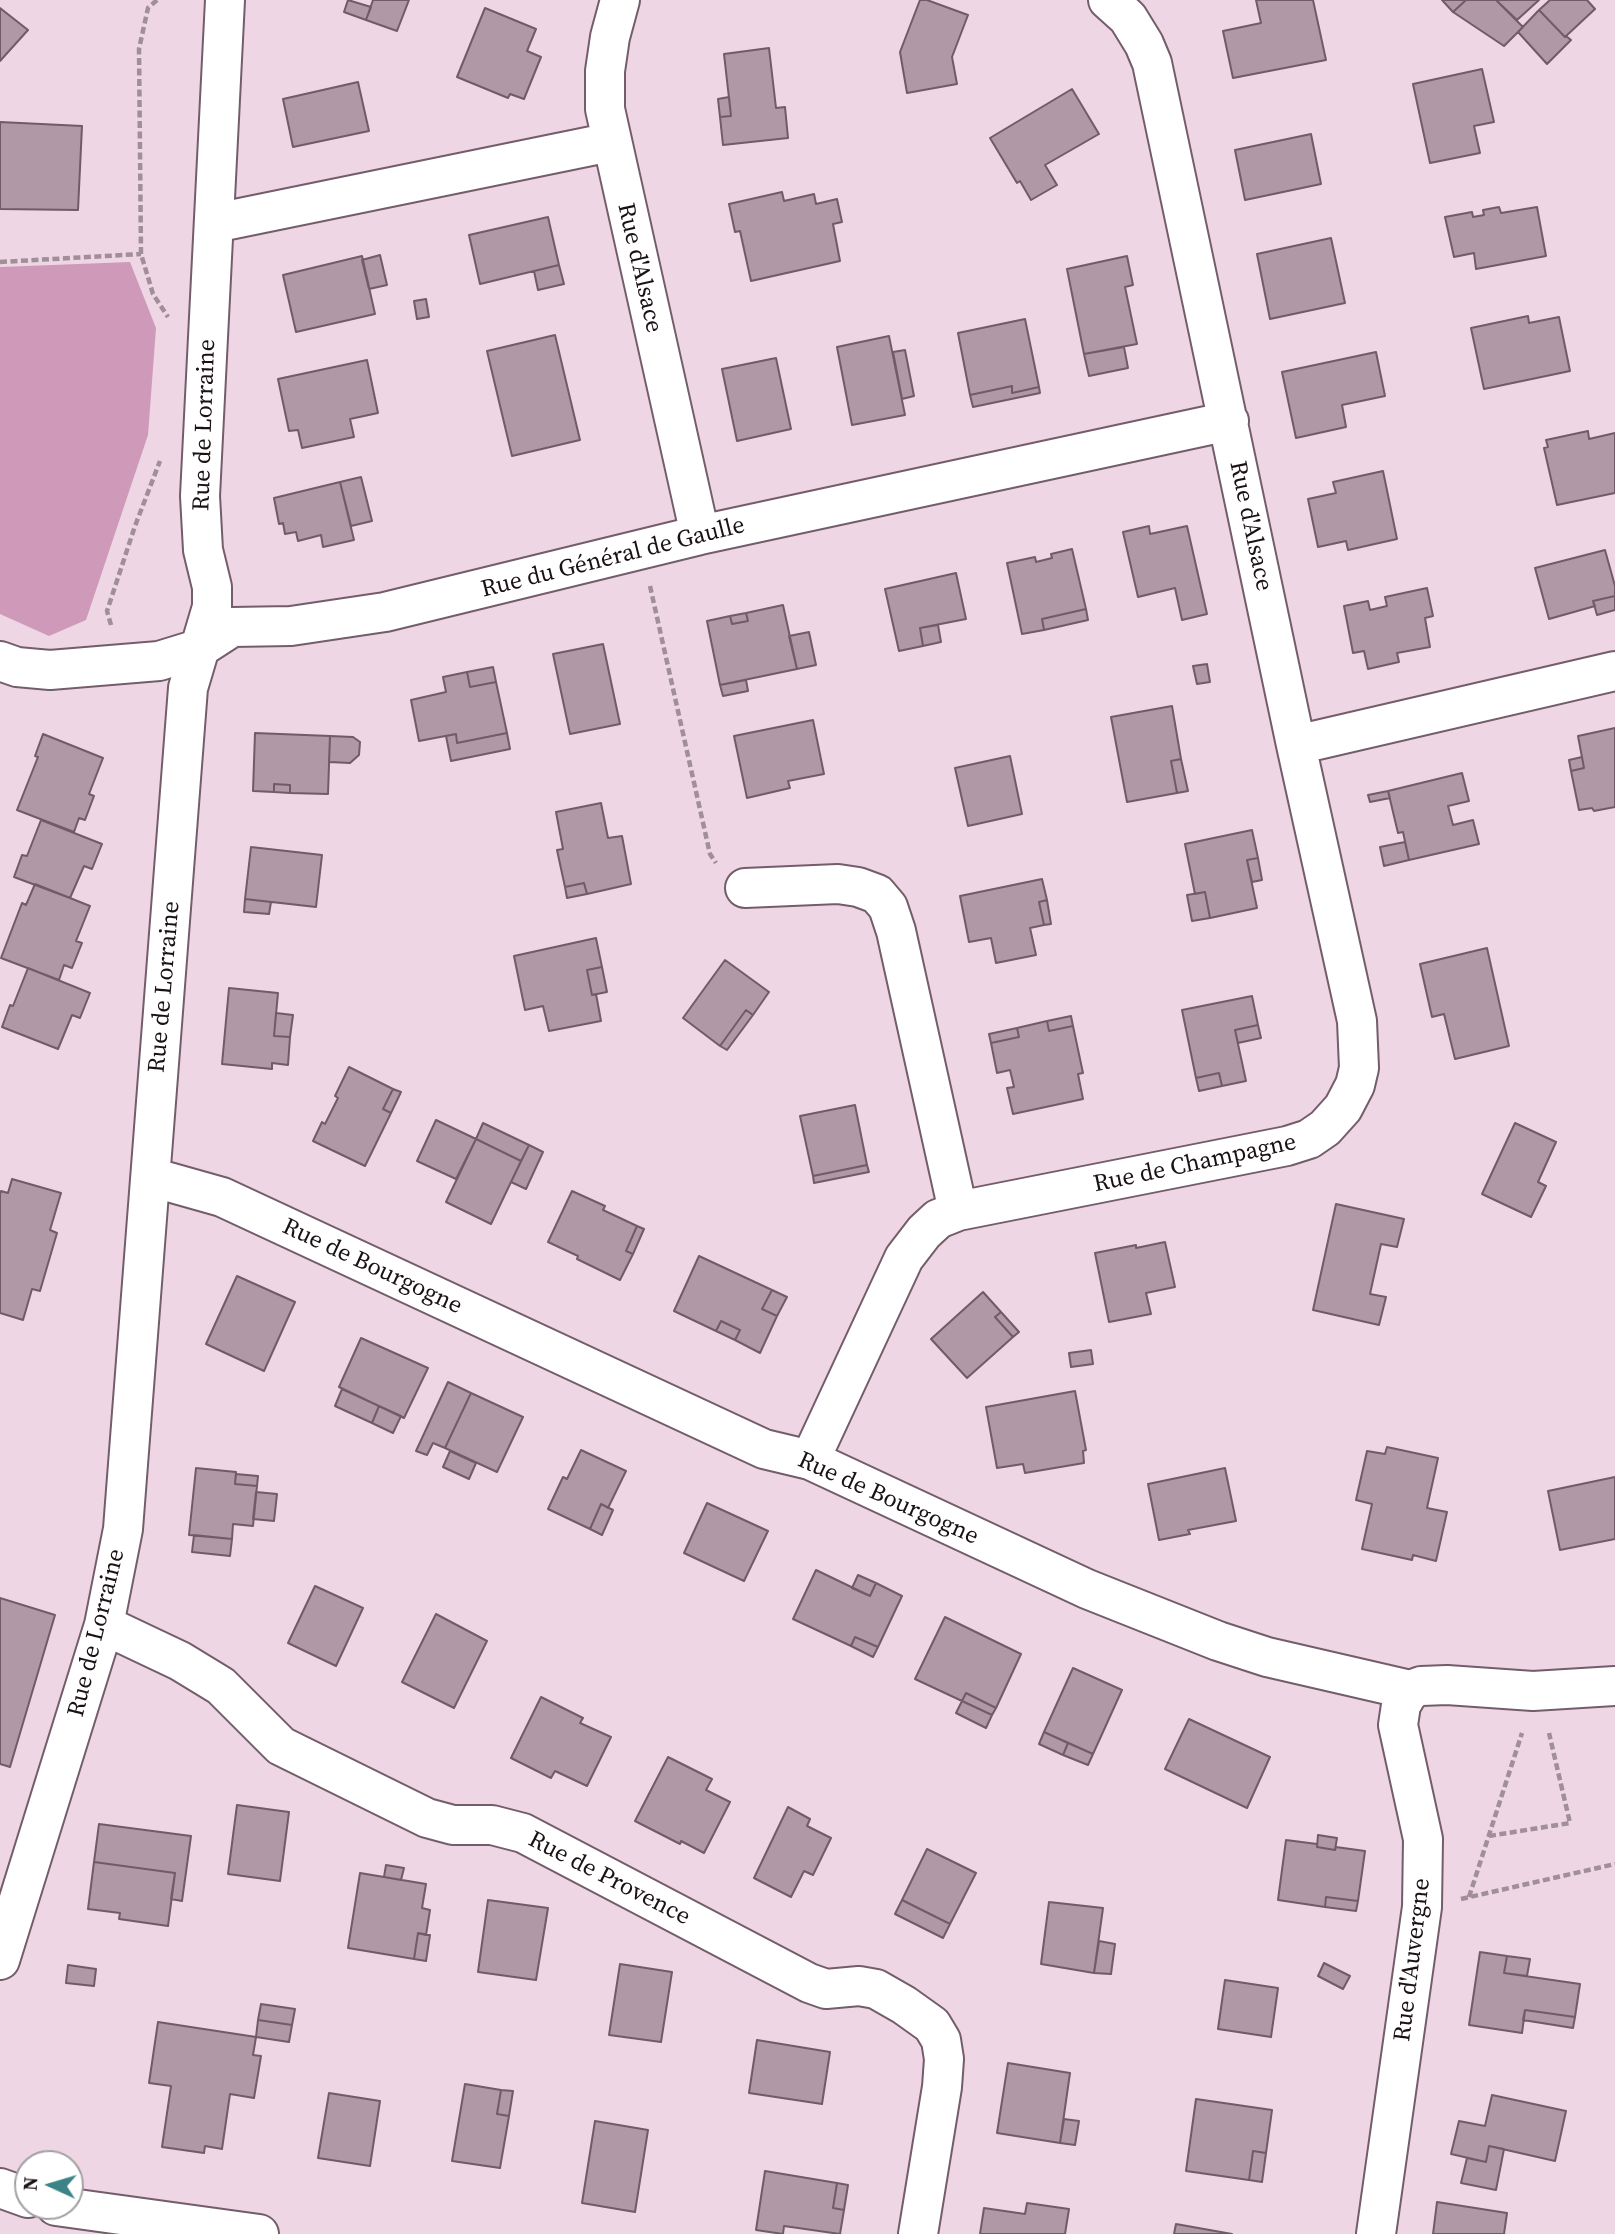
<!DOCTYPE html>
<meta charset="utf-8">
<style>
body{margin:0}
#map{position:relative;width:1615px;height:2234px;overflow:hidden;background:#efd6e4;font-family:"Source Serif 4",serif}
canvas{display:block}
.north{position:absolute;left:14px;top:2150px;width:70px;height:70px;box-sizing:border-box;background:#fff;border:2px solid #a3a0a1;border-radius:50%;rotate:274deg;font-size:19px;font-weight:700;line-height:28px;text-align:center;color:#191115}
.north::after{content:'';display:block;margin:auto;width:24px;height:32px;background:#3b8387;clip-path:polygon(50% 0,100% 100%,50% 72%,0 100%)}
</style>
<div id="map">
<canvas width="1615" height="2234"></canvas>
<div class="north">N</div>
</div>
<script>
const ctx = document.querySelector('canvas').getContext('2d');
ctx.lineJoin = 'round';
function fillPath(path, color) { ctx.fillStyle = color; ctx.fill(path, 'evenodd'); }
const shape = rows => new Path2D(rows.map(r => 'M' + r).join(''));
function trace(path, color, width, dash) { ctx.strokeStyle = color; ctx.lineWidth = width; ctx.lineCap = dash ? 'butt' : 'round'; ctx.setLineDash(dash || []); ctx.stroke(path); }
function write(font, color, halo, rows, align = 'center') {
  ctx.font = font + ' "Source Serif 4",serif'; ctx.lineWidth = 5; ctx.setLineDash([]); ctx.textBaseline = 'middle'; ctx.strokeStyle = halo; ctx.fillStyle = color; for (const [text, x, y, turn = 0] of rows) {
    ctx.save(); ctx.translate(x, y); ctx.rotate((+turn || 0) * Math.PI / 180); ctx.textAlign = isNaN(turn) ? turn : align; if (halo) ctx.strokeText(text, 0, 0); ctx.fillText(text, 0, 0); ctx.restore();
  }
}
const green = shape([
 [130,262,156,328,148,435,86,620,49,636,0,614,0,267]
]);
const building = shape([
 [348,0,371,7,366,20,344,12,348,0],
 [373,0,409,0,397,31,366,20,373,0],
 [920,0,927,0,968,15,952,57,957,84,907,93,900,52,920,0],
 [1256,0,1313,0,1326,60,1233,78,1223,31,1261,23,1256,0],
 [1442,0,1466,0,1453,12,1442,0],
 [1466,0,1496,0,1523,27,1504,46,1453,12,1466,0],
 [1496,0,1539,0,1517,20,1496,0],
 [1550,0,1587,0,1595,9,1565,37,1539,10,1550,0],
 [0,8,28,30,0,61,0,8],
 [485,8,536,29,527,51,541,57,524,99,510,94,508,98,457,77,485,8],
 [1539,10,1565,37,1566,36,1571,40,1547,64,1518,32,1539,10],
 [769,48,776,108,785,107,788,138,723,145,720,117,731,116,724,54,769,48],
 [1482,69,1494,122,1474,126,1480,153,1430,163,1413,84,1482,69],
 [358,82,369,131,293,147,283,99,358,82],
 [1072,89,1099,134,1045,165,1057,185,1031,200,1020,181,1017,183,990,138,1072,89],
 [729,97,731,116,720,117,718,99,729,97],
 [0,122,82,126,78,210,0,209,0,122],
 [1311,134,1321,184,1245,200,1235,150,1311,134],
 [782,192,784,201,814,194,816,204,837,199,842,222,833,224,840,261,751,281,740,231,735,232,729,204,782,192],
 [1499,207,1501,213,1537,207,1546,256,1476,269,1474,253,1454,257,1445,217,1472,212,1473,217,1484,215,1483,210,1499,207],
 [548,217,559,265,480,284,469,235,548,217],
 [1331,238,1345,303,1270,319,1257,254,1331,238],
 [380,255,387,285,369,289,362,260,380,255],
 [362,256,375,314,296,332,283,275,362,256],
 [1127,256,1133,285,1125,287,1137,344,1084,354,1067,269,1127,256],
 [559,265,564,284,538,290,534,271,559,265],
 [426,299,429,317,417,319,414,301,426,299],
 [1528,316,1529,323,1559,317,1570,371,1484,389,1471,328,1528,316],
 [1025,319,1039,387,1012,393,1012,386,970,395,958,333,1025,319],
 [555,335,580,440,512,456,487,351,555,335],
 [889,336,905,415,852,425,837,347,889,336],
 [1124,347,1128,368,1089,376,1084,354,1124,347],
 [905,350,914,396,902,399,893,352,905,350],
 [1376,352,1385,396,1342,405,1346,427,1296,438,1282,372,1376,352],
 [776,358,791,429,737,441,722,369,776,358],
 [367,360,378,413,350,419,354,437,302,448,298,430,289,431,278,379,367,360],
 [1012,386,1012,393,1039,387,1040,393,973,407,970,395,1012,386],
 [1588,431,1589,439,1615,433,1615,493,1557,505,1544,448,1548,447,1546,440,1588,431],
 [1383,471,1397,539,1348,550,1346,541,1318,547,1308,499,1336,493,1333,482,1383,471],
 [361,477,372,521,351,526,340,482,361,477],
 [340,482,354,540,323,547,321,535,298,541,296,532,285,534,283,523,279,524,274,498,340,482],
 [1149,526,1150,534,1187,526,1207,614,1182,620,1175,588,1138,597,1123,532,1149,526],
 [1072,549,1086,609,1042,619,1044,630,1022,634,1007,563,1035,557,1036,562,1052,558,1051,554,1072,549],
 [1605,550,1615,586,1615,596,1593,601,1595,606,1549,619,1535,568,1605,550],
 [956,573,966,619,920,628,923,646,899,651,885,589,956,573],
 [1427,588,1433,616,1425,618,1430,647,1397,653,1399,662,1368,669,1364,651,1353,653,1344,606,1368,601,1370,610,1387,606,1385,597,1427,588],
 [1615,596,1615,610,1597,615,1593,601,1615,596],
 [783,605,797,669,720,685,707,621,730,616,732,624,748,621,746,613,783,605],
 [1086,609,1088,620,1044,630,1042,619,1086,609],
 [746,613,748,621,732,624,730,616,746,613],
 [938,625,941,642,923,646,920,628,938,625],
 [809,632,816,665,797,669,789,636,809,632],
 [603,644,620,724,570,734,553,654,603,644],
 [1207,664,1210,682,1197,684,1193,666,1207,664],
 [493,667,496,682,470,687,467,672,493,667],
 [467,672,470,687,496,682,507,733,457,743,456,734,419,741,411,700,446,692,443,677,467,672],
 [746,680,748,691,723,696,720,685,746,680],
 [1172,706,1181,759,1171,761,1177,793,1127,802,1111,717,1172,706],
 [813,720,824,774,788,781,790,788,747,798,734,736,813,720],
 [1615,728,1615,807,1594,811,1592,808,1579,810,1571,771,1584,768,1578,736,1615,728],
 [255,733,330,736,328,794,290,793,290,785,274,784,274,792,253,791,255,733],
 [507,733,510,749,451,761,446,736,456,734,457,743,507,733],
 [43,734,103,758,89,794,94,796,85,820,79,818,74,832,17,810,38,757,35,756,43,734],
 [330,736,353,737,360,742,359,755,350,763,329,762,330,736],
 [1010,756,1022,814,968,826,955,768,1010,756],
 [1582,757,1584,768,1571,771,1569,760,1582,757],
 [1181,759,1188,791,1177,793,1171,761,1181,759],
 [1462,773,1469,801,1448,806,1453,825,1473,820,1479,844,1409,860,1403,832,1398,833,1388,791,1462,773],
 [274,784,290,785,290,793,274,792,274,784],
 [1388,791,1390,798,1370,802,1368,795,1388,791],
 [601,803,608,838,622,836,631,884,587,894,584,883,565,887,557,850,563,849,556,812,601,803],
 [41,820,102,844,92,869,84,866,70,898,14,877,22,855,27,856,41,820],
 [1252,830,1258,858,1247,860,1257,908,1210,918,1205,892,1195,894,1185,844,1252,830],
 [1405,842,1409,860,1384,866,1380,847,1405,842],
 [251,847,322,855,316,907,245,899,251,847],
 [1258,858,1262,880,1252,882,1247,860,1258,858],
 [1042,879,1047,900,1039,902,1044,925,1030,928,1036,955,996,963,991,938,969,942,960,896,1042,879],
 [584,883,587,894,567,898,565,887,584,883],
 [35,884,90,906,76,941,82,943,72,968,64,965,59,980,1,958,22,903,26,905,35,884],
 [1205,892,1210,918,1192,921,1187,895,1205,892],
 [245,899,271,902,269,914,244,912,245,899],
 [1047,900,1051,924,1044,925,1039,902,1047,900],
 [596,938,602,967,587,970,592,995,596,994,601,1021,549,1031,543,1006,525,1010,514,956,596,938],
 [1487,948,1509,1046,1455,1059,1444,1014,1432,1017,1420,964,1487,948],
 [725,960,769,992,753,1015,746,1010,720,1046,683,1018,725,960],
 [602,967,607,992,592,995,587,970,602,967],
 [28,968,90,993,80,1018,72,1015,58,1049,2,1027,10,1005,13,1006,28,968],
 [229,988,278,993,274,1036,290,1037,288,1065,272,1063,272,1069,222,1064,229,988],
 [1252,996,1258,1025,1235,1030,1246,1081,1222,1086,1219,1073,1196,1078,1182,1010,1252,996],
 [746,1010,753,1015,727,1050,720,1046,746,1010],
 [276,1013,293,1015,290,1037,274,1036,276,1013],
 [1071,1016,1073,1026,1049,1031,1047,1021,1071,1016],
 [1047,1021,1049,1031,1073,1026,1083,1073,1078,1074,1083,1099,1013,1114,1007,1088,1014,1087,1010,1070,997,1073,991,1043,1019,1037,1017,1028,1047,1021],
 [1258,1025,1261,1038,1238,1043,1235,1030,1258,1025],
 [1017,1028,1019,1037,991,1043,989,1034,1017,1028],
 [349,1067,393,1089,383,1109,391,1113,365,1166,313,1141,322,1122,325,1124,338,1098,335,1096,349,1067],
 [1219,1073,1222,1086,1199,1091,1196,1078,1219,1073],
 [393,1089,401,1092,391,1113,383,1109,393,1089],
 [855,1105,867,1165,813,1176,800,1116,855,1105],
 [436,1120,476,1139,456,1179,417,1161,436,1120],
 [483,1123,529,1145,521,1161,476,1139,483,1123],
 [1515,1123,1556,1142,1538,1182,1546,1186,1531,1217,1482,1194,1515,1123],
 [476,1139,521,1161,491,1224,446,1202,476,1139],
 [529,1145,543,1152,526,1189,511,1182,529,1145],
 [867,1165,869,1172,814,1183,813,1176,867,1165],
 [12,1179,61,1193,50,1230,57,1233,40,1291,32,1289,23,1320,0,1313,0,1194,1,1191,8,1193,12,1179],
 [572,1191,605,1206,603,1210,637,1226,626,1251,633,1254,620,1280,577,1259,578,1256,548,1242,572,1191],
 [1336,1204,1404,1219,1397,1247,1381,1244,1370,1294,1386,1297,1379,1325,1313,1310,1336,1204],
 [637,1226,644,1229,633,1254,626,1251,637,1226],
 [1165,1242,1175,1287,1146,1293,1151,1314,1109,1322,1095,1253,1136,1245,1136,1248,1165,1242],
 [699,1256,772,1290,762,1309,777,1316,760,1353,735,1340,740,1330,721,1321,716,1331,674,1311,699,1256],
 [237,1276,295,1302,264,1371,206,1344,237,1276],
 [772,1290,787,1297,777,1316,762,1309,772,1290],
 [983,1292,1001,1312,995,1317,1013,1337,967,1378,931,1339,983,1292],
 [1001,1312,1019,1332,1013,1337,995,1317,1001,1312],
 [721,1321,740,1330,735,1340,716,1331,721,1321],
 [361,1338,428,1368,404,1418,339,1387,361,1338],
 [1091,1350,1093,1364,1071,1367,1069,1353,1091,1350],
 [448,1382,471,1393,445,1448,433,1443,427,1455,416,1451,448,1382],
 [342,1389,379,1406,372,1423,335,1406,342,1389],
 [1075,1391,1086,1450,1083,1451,1084,1463,1025,1473,1023,1464,997,1468,986,1407,1075,1391],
 [471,1393,523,1417,497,1472,445,1448,471,1393],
 [379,1406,401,1416,393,1433,372,1423,379,1406],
 [1387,1447,1438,1458,1427,1508,1447,1512,1436,1561,1413,1555,1412,1560,1362,1549,1372,1504,1356,1500,1367,1451,1385,1454,1387,1447],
 [581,1450,626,1471,608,1508,601,1504,590,1529,548,1509,563,1477,567,1479,581,1450],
 [450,1451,476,1463,469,1479,443,1467,450,1451],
 [196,1468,236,1472,235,1484,257,1486,253,1526,233,1524,232,1539,189,1535,196,1468],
 [1225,1468,1236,1521,1188,1530,1190,1534,1159,1540,1148,1484,1225,1468],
 [236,1474,258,1476,257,1486,235,1484,236,1474],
 [1615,1477,1615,1539,1560,1550,1548,1491,1615,1477],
 [256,1492,277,1494,274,1521,253,1519,256,1492],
 [707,1503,768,1531,744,1581,684,1553,707,1503],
 [601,1504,613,1510,602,1535,590,1529,601,1504],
 [194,1535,232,1539,230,1556,192,1552,194,1535],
 [816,1570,870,1596,876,1583,902,1596,878,1647,855,1637,851,1646,793,1619,816,1570],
 [858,1575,876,1583,870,1596,852,1588,858,1575],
 [315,1586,363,1608,336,1666,288,1643,315,1586],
 [0,1598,55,1615,10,1767,0,1764,0,1598],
 [436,1614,487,1641,454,1708,402,1682,436,1614],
 [945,1617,1021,1654,996,1708,966,1693,962,1701,915,1679,945,1617],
 [855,1637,878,1647,873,1657,851,1646,855,1637],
 [1073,1668,1122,1690,1093,1754,1044,1732,1073,1668],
 [966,1693,996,1708,992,1715,962,1701,966,1693],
 [541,1697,583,1718,580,1723,611,1737,587,1786,555,1771,551,1778,511,1758,541,1697],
 [962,1701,992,1715,986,1728,956,1713,962,1701],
 [1189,1719,1270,1757,1247,1808,1165,1769,1189,1719],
 [1044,1732,1068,1743,1063,1755,1039,1744,1044,1732],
 [1068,1743,1093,1754,1088,1765,1063,1755,1068,1743],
 [668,1757,712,1779,706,1790,730,1802,704,1853,681,1841,680,1844,635,1821,668,1757],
 [237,1805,289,1812,280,1881,228,1874,237,1805],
 [788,1807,810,1819,807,1826,831,1838,813,1875,804,1871,791,1897,754,1878,788,1807],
 [99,1824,191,1836,182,1901,171,1899,175,1873,94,1862,99,1824],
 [1318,1835,1337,1838,1335,1850,1317,1847,1318,1835],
 [1286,1840,1317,1844,1317,1847,1335,1850,1336,1847,1365,1851,1358,1901,1326,1897,1325,1907,1278,1900,1286,1840],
 [927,1849,976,1873,950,1924,902,1900,927,1849],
 [94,1862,175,1873,168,1926,119,1919,120,1913,88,1909,94,1862],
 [386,1865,404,1868,401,1880,384,1877,386,1865],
 [360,1873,426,1884,422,1908,430,1910,426,1935,418,1933,414,1959,348,1948,360,1873],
 [1326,1897,1358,1901,1356,1911,1325,1907,1326,1897],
 [488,1900,548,1908,536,1980,478,1972,488,1900],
 [902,1900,950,1924,943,1938,895,1914,902,1900],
 [1049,1902,1103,1908,1094,1973,1041,1964,1049,1902],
 [418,1933,430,1935,426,1961,414,1959,418,1933],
 [1099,1941,1115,1944,1111,1974,1094,1973,1099,1941],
 [1480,1952,1507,1956,1504,1973,1580,1984,1575,2017,1525,2010,1522,2033,1469,2025,1480,1952],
 [1507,1956,1530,1959,1527,1976,1504,1973,1507,1956],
 [1324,1963,1350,1976,1343,1989,1318,1976,1324,1963],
 [620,1964,672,1972,661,2042,609,2035,620,1964],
 [68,1965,96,1969,94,1986,66,1983,68,1965],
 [1225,1980,1278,1988,1271,2037,1218,2029,1225,1980],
 [261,2004,295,2009,292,2025,258,2020,261,2004],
 [1525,2010,1575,2017,1573,2028,1523,2020,1525,2010],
 [258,2020,292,2025,289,2042,256,2037,258,2020],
 [158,2022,256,2037,253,2055,261,2056,254,2098,230,2094,222,2149,205,2146,204,2153,162,2147,171,2086,149,2083,158,2022],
 [757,2040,830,2052,822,2104,749,2093,757,2040],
 [1008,2063,1070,2073,1060,2143,997,2133,1008,2063],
 [465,2084,501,2090,497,2114,509,2116,500,2168,452,2161,465,2084],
 [501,2090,513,2091,509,2116,497,2114,501,2090],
 [329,2093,380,2101,370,2166,318,2158,329,2093],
 [1492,2095,1566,2111,1555,2161,1489,2146,1486,2162,1451,2154,1459,2121,1485,2126,1492,2095],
 [1196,2099,1272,2110,1266,2153,1253,2151,1249,2180,1186,2171,1196,2099],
 [1064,2119,1079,2121,1075,2145,1060,2143,1064,2119],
 [595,2121,648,2130,635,2212,582,2203,595,2121],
 [1489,2146,1504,2149,1496,2190,1461,2183,1467,2158,1486,2162,1489,2146],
 [1253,2151,1266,2153,1262,2182,1249,2180,1253,2151],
 [765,2171,837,2183,833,2208,844,2210,840,2234,784,2226,783,2234,756,2230,765,2171],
 [837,2183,848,2185,844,2210,833,2208,837,2183],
 [1437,2202,1507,2213,1504,2234,1433,2234,1437,2202],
 [1027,2203,1069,2209,1065,2234,980,2234,984,2208,1025,2214,1027,2203],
 [1176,2224,1232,2234,1174,2234,1176,2224]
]);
const path = shape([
 [157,0,148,8,139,49,141,254,153,294,168,317],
 [0,262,141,254],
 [650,586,710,854,716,863],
 [111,625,107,611,135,526,160,461],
 [1489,1836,1570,1823,1549,1733],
 [1469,1897,1522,1733],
 [1461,1899,1615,1864]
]);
const minor = shape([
 [620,0,610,37,605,71,605,109,700,535],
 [215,223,611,142],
 [0,661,17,667,50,670,159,661,198,649,232,627,291,626,385,612,700,535,1229,421],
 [1296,745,1615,671],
 [745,888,838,884,858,887,877,894,888,907,896,931,958,1211],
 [151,1177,222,1197,764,1449,810,1460,1087,1589,1218,1641,1267,1657,1410,1690,1421,1686,1447,1685,1533,1691,1615,1686],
 [810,1460,904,1258,924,1232,938,1219,958,1211,1287,1146,1309,1139,1325,1128,1343,1108,1355,1085,1359,1068,1357,1021,1296,745,1152,63,1144,44,1128,18,1108,0],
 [104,1625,180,1661,221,1686,281,1746,427,1818,453,1825,492,1825,523,1833,809,1983,826,1989,859,1986,876,1989,904,2005,932,2025,941,2040,944,2059,942,2087,918,2234],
 [0,1960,104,1625,123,1529,188,688,212,607,212,587,203,550,200,496,225,0],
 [0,2188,28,2198],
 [56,2206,259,2234],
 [1376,2234,1422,1907,1423,1839,1398,1725,1401,1705,1410,1690]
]);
const streetNames = [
 ["Rue d'Alsace",639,268,77],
 ["Rue de Lorraine",205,425,-88],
 ["Rue d'Alsace",1250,526,78],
 ["Rue du Général de Gaulle",613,558,-14],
 ["Rue de Lorraine",165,987,-85],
 ["Rue de Champagne",1195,1164,-12],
 ["Rue de Bourgogne",372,1267,25],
 ["Rue de Bourgogne",888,1499,24],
 ["Rue de Lorraine",97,1633,-76],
 ["Rue de Provence",609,1879,27],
 ["Rue d'Auvergne",1413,1960,-83]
];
fillPath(green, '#cf9ab9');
fillPath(building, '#b098a6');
trace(building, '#705b67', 2);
trace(minor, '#735d6a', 42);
trace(path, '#a08e98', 4.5, [7, 3.5]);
trace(minor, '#fff', 38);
write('24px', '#191115', '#fff', streetNames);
</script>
